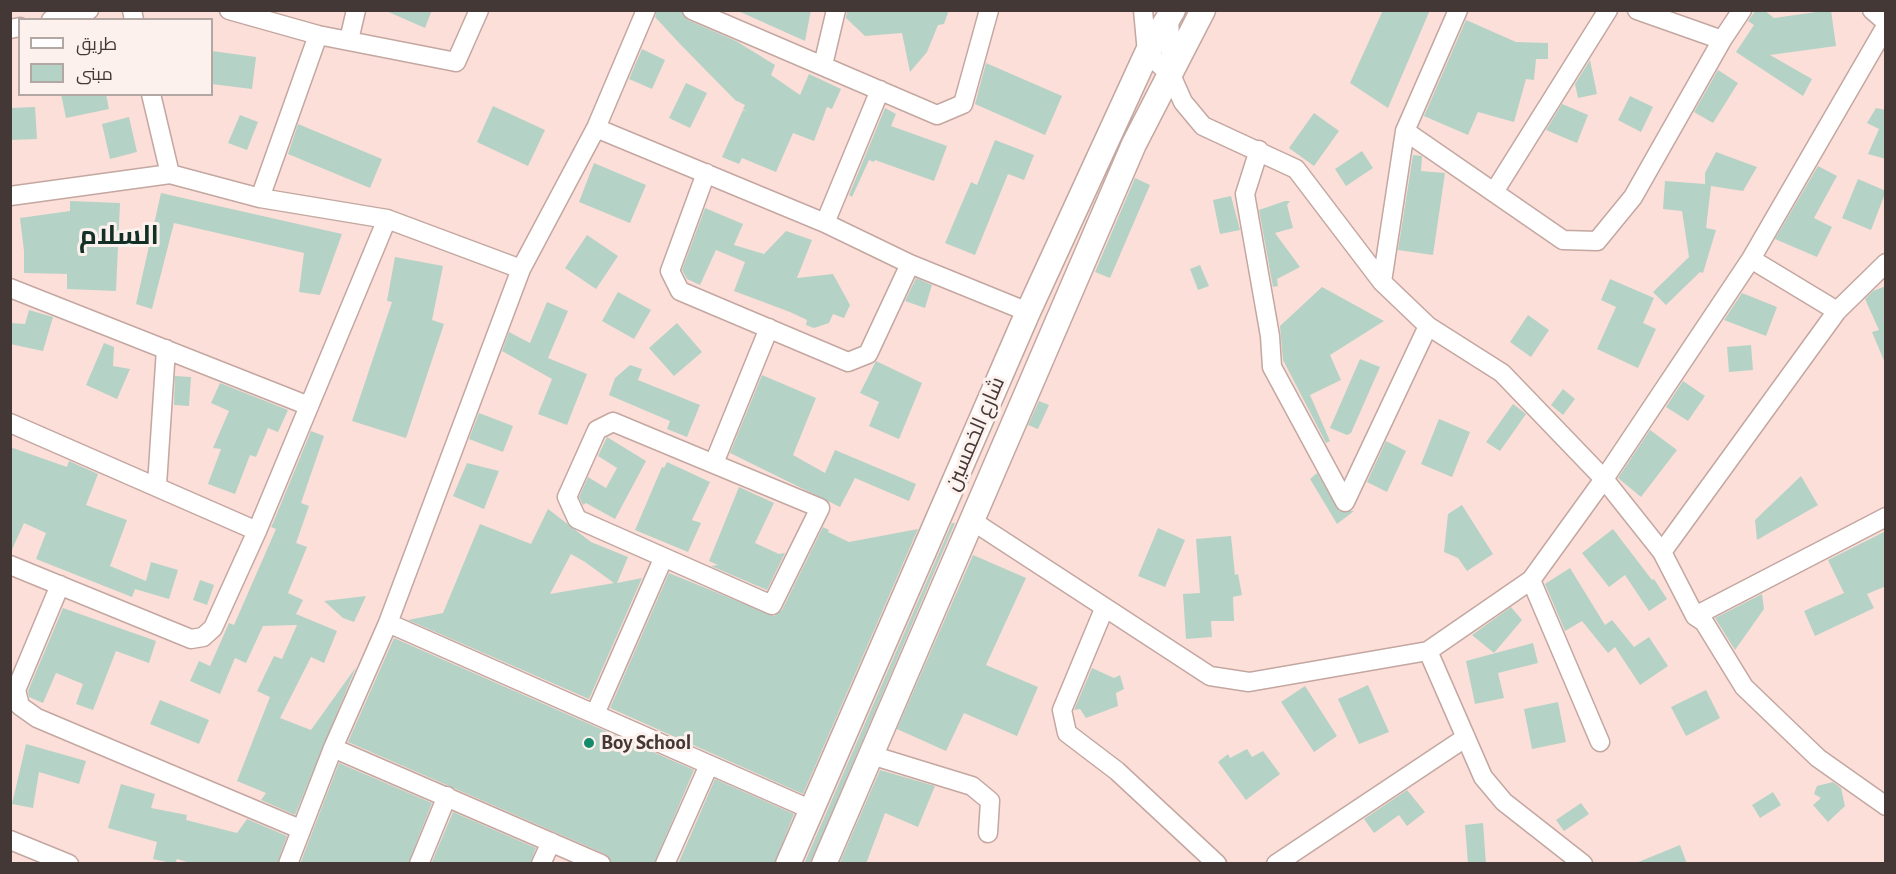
<!DOCTYPE html>
<meta charset="utf-8">
<style>
body{margin:0}
#map{position:relative;width:1896px;height:874px;overflow:hidden;background:#fcdfd8;font-family:"Alegreya Sans",Cairo,sans-serif}
canvas{display:block}
.frame{position:absolute;inset:0;border:12px solid #433835;pointer-events:none}
.legend{position:absolute;left:18px;top:18px;width:195px;height:78px;box-sizing:border-box;background:#fdf1ee;border:2px solid #b3a7a4;margin:0;padding:8px 10px;list-style:none;font-size:18px;color:#433835}
.legend li{display:flex;align-items:center;gap:12px;height:30px}
.legend b{width:30px;border:2px solid #b3a7a4}
</style>
<div id="map">
<canvas width="1896" height="874"></canvas>
<div class="frame"></div>
<ul class="legend">
<li><b style="height:8px;background:#fff"></b>طريق</li>
<li><b style="height:16px;background:#b5d2c6"></b>مبنى</li>
</ul>
</div>
<script>
const ctx = document.querySelector('canvas').getContext('2d');
ctx.lineJoin = 'round';
function fillPath(path, color) { ctx.fillStyle = color; ctx.fill(path, 'evenodd'); }
const shape = rows => new Path2D(rows.map(r => 'M' + r).join(''));
function trace(path, color, width, dash) { ctx.strokeStyle = color; ctx.lineWidth = width; ctx.lineCap = dash ? 'butt' : 'round'; ctx.setLineDash(dash || []); ctx.stroke(path); }
function write(font, color, halo, rows, align = 'center') {
  ctx.font = font + ' "Alegreya Sans",Cairo,sans-serif'; ctx.lineWidth = 6; ctx.setLineDash([]); ctx.textBaseline = 'middle'; ctx.strokeStyle = halo; ctx.fillStyle = color; for (const [text, x, y, turn = 0] of rows) {
    ctx.save(); ctx.translate(x, y); ctx.rotate((+turn || 0) * Math.PI / 180); ctx.textAlign = isNaN(turn) ? turn : align; if (halo) ctx.strokeText(text, 0, 0); ctx.fillText(text, 0, 0); ctx.restore();
  }
}
const building = shape([
 [384,10,432,10,425,28],
 [657,10,681,10,688,20,736,41,775,65,771,75,800,95,809,74,841,89,832,109,827,107,814,141,793,133,776,172,742,158,739,164,722,157,743,110,747,112,743,109,745,105,735,100,680,44,655,17],
 [736,10,811,10,805,41],
 [847,10,949,10,944,24,938,25,927,52,910,72,902,33,865,36,846,18],
 [1383,10,1430,10,1388,108,1350,83],
 [1756,10,1764,10,1774,18,1831,10,1836,46,1770,55,1812,79,1803,96,1736,52,1754,25,1748,21],
 [1466,20,1516,42,1548,43,1548,59,1536,59,1534,80,1526,79,1514,122,1478,112,1468,135,1424,116],
 [642,49,665,60,652,89,629,79],
 [212,51,256,57,252,89,212,84],
 [1590,60,1597,94,1578,98,1575,84],
 [986,63,1062,96,1045,135,975,104],
 [1718,70,1738,83,1713,123,1694,112],
 [686,83,707,93,690,128,669,118],
 [61,94,106,94,109,109,66,118],
 [1630,96,1653,107,1641,132,1618,120],
 [1562,104,1588,115,1577,143,1546,130],
 [493,106,545,130,528,166,477,142],
 [35,107,37,139,10,140,10,108],
 [885,108,896,114,891,126,947,146,934,181,875,160,874,162,869,160,852,197,849,195],
 [1876,108,1886,110,1886,159,1868,154,1879,129,1867,123],
 [1314,113,1339,131,1314,166,1289,148],
 [240,115,258,122,247,150,228,143],
 [129,117,137,152,110,159,102,124],
 [298,124,382,159,370,188,288,154],
 [995,140,1034,155,1024,180,1008,174,975,255,945,243,971,182,977,185],
 [1362,151,1373,168,1346,186,1335,169],
 [1716,152,1757,167,1743,191,1711,186,1706,228,1716,230,1703,273,1700,272,1666,305,1653,292,1689,257,1682,211,1663,209,1665,181,1705,184,1705,173],
 [1413,155,1422,156,1421,171,1445,173,1433,255,1398,250],
 [594,163,646,185,630,223,579,202],
 [1818,166,1837,176,1814,218,1832,227,1817,257,1775,239],
 [1135,178,1150,185,1110,278,1095,272],
 [1858,179,1886,191,1871,230,1842,218],
 [161,193,342,234,320,295,299,292,304,253,174,223,152,309,136,304],
 [1231,196,1240,230,1220,234,1213,200],
 [70,201,120,203,116,291,67,289,67,274,24,273,24,251,20,218,70,211],
 [1285,201,1290,201,1287,205,1293,228,1275,233,1300,267,1277,279,1278,286,1273,287,1259,210],
 [705,208,743,224,734,245,764,254,786,231,812,240,797,278,833,274,850,305,844,318,833,314,829,323,814,328,806,325,807,320,790,312,734,291,745,262,716,250,700,285,687,279,682,270],
 [587,235,618,256,596,289,565,268],
 [395,257,443,266,432,320,444,324,406,438,352,421,392,302,387,301],
 [1200,265,1209,286,1198,290,1190,269],
 [916,278,932,285,925,308,905,301],
 [1610,279,1654,298,1643,323,1656,329,1638,368,1597,349,1616,307,1601,300],
 [1886,286,1886,363,1885,363,1872,332,1879,330,1865,299,1873,291],
 [1322,287,1384,321,1330,355,1341,380,1310,395,1330,441,1326,443,1283,360,1280,326],
 [618,292,651,310,634,339,602,321],
 [1742,293,1777,307,1766,336,1724,320],
 [547,302,568,311,548,358,587,374,567,425,538,414,552,379,502,351,509,332,530,343],
 [29,310,53,317,43,351,10,344,10,323,25,324],
 [1528,315,1549,330,1531,357,1510,342],
 [677,323,702,352,674,376,649,348],
 [104,343,114,347,113,366,130,369,117,399,86,385],
 [1751,345,1753,370,1729,372,1727,347],
 [1360,359,1380,367,1351,433,1347,435,1330,428],
 [876,361,922,383,899,439,869,426,879,402,860,393],
 [630,365,642,369,638,380,700,405,687,437,667,429,670,421,609,395,615,378],
 [762,375,816,398,793,455,825,473,835,450,916,484,909,501,855,478,840,507,730,453],
 [175,376,191,377,189,406,174,405],
 [1683,381,1705,396,1688,421,1666,407],
 [220,383,288,410,278,432,268,428,256,457,250,455,235,494,208,484,221,449,213,448,229,411,211,403],
 [1563,389,1575,399,1563,415,1551,405],
 [1039,401,1049,405,1038,429,1028,425],
 [1513,404,1526,414,1500,451,1486,442],
 [479,413,513,426,503,452,469,439],
 [1439,419,1470,432,1452,477,1421,464],
 [1650,430,1677,450,1641,497,1618,478],
 [311,431,324,436,301,503,309,506,296,543,307,547,288,593,303,600,296,614,337,631,324,663,311,657,280,718,311,730,356,667,295,815,261,800,266,793,237,781,270,697,257,691,274,656,282,659,297,625,263,626,246,663,235,658,220,694,190,681,199,661,210,666,229,623,234,625,276,529,271,527,273,523],
 [607,437,646,461,615,519,586,503,583,505,579,497,588,477,606,488,617,468,598,456],
 [1386,441,1406,451,1387,492,1367,482],
 [10,447,67,467,69,461,98,474,86,505,127,520,110,566,146,581,151,562,178,570,169,599,135,589,132,597,36,559,46,533,24,523,10,554],
 [667,462,710,482,692,520,701,523,688,552,635,530,662,467,664,468],
 [467,463,499,471,484,509,453,496],
 [1317,473,1339,511,1354,511,1337,524,1310,479],
 [1801,476,1818,505,1757,540,1755,520],
 [739,487,774,503,755,543,779,554,785,553,767,590,711,566,718,565,709,561],
 [1462,505,1493,554,1467,571,1458,558,1444,552,1448,514],
 [548,509,591,542,628,557,617,583,642,578,589,699,408,620,443,613,480,524,531,544],
 [571,554,585,562,614,583,550,594],
 [952,523,955,523,810,864,804,864],
 [823,527,829,530,828,532,849,542,918,529,803,794,610,708,669,573,774,616,782,610],
 [1158,528,1185,540,1165,587,1138,576],
 [1613,529,1652,580,1654,579,1667,599,1649,611,1625,575,1609,587,1582,553],
 [1886,531,1886,586,1867,594,1874,608,1815,636,1804,611,1844,593,1828,560],
 [1231,536,1235,575,1238,574,1242,595,1233,597,1234,621,1211,621,1212,637,1186,639,1183,594,1200,593,1196,539],
 [973,555,1026,578,986,665,1038,687,1017,736,964,713,946,751,897,729],
 [1570,568,1605,625,1612,620,1634,647,1649,637,1668,666,1640,685,1615,647,1608,653,1582,621,1565,631,1545,584],
 [200,580,214,585,207,605,193,600],
 [1762,594,1764,609,1735,650,1715,618],
 [366,596,354,622,343,618,324,601],
 [1511,607,1522,620,1494,653,1472,635],
 [63,608,156,641,149,663,116,651,93,710,76,704,83,684,56,673,43,703,29,697,28,691],
 [394,638,694,770,654,864,612,864,605,854,348,742],
 [1533,643,1538,663,1498,673,1504,698,1475,704,1466,661],
 [1092,668,1114,678,1120,675,1124,689,1116,693,1118,706,1086,718,1080,709,1074,710],
 [1368,685,1389,732,1359,744,1338,699],
 [1305,686,1337,736,1314,752,1281,702],
 [1706,690,1720,718,1686,736,1671,707],
 [160,700,209,720,199,744,150,724],
 [1558,702,1566,742,1532,749,1524,709],
 [26,744,86,761,79,784,39,772,33,808,12,804],
 [1247,749,1252,757,1263,751,1280,774,1246,800,1218,762,1228,754,1230,758],
 [339,763,432,803,408,864,300,864],
 [880,770,935,786,918,827,885,813,866,864,840,862],
 [715,779,794,814,774,864,678,864],
 [1833,782,1841,788,1845,806,1828,822,1813,805,1821,798,1814,794,1817,786],
 [121,784,155,794,151,808,187,815,186,820,237,833,247,819,287,836,277,864,193,864,177,859,175,864,153,859,157,842,108,828],
 [1407,790,1425,812,1407,826,1399,815,1374,833,1364,819],
 [1773,792,1781,805,1760,818,1752,805],
 [1581,803,1589,814,1564,831,1556,820],
 [453,812,536,848,530,864,431,864],
 [1483,823,1486,864,1468,864,1465,825],
 [1680,845,1687,864,1636,864,1636,863]
]);
const minor = shape([
 [132,10,134,20],
 [229,10,318,35,456,62,479,10],
 [692,10,937,115,963,104,989,10],
 [1143,10,1147,53,1171,75,1183,102,1203,126,1296,169,1382,282,1428,326,1502,373,1604,479,1662,552,1695,616,1704,622,1744,687,1818,758,1886,806],
 [1637,10,1722,40],
 [1872,10,1886,22],
 [1169,14,1171,70],
 [51,20,89,10],
 [10,29,20,27],
 [349,40,356,10],
 [823,65,836,10],
 [151,94,170,174],
 [596,128,825,223,910,264,1028,312],
 [1405,131,1563,240,1597,241,1633,197,1722,40,1742,10],
 [1259,150,1245,194,1270,336,1272,367,1345,502,1428,326],
 [706,173,670,271,680,291,848,362,868,354,910,264],
 [1494,192,1608,10],
 [10,196,170,174,260,198,387,219,521,269],
 [260,198,318,35],
 [825,223,880,90],
 [1751,259,1837,311],
 [1382,282,1405,131,1458,10],
 [10,288,309,406],
 [613,422,820,508,772,605,577,519,567,497,597,430,613,422],
 [10,423,257,531],
 [714,463,769,328],
 [157,485,166,349],
 [971,520,1210,676,1249,682,1428,651,1531,580,1604,479,1751,259,1886,26],
 [1662,552,1837,311,1886,263],
 [10,565,191,639,203,637,213,628,257,531,387,219],
 [1531,580,1600,742],
 [60,585,16,690,20,706,37,718,300,829],
 [1104,609,1062,710,1067,733,1117,771,1217,864],
 [1695,616,1886,517],
 [388,623,812,810],
 [1428,651,1483,777,1504,802,1583,864],
 [595,714,663,559],
 [333,748,601,864],
 [871,755,972,786,990,801,988,833],
 [10,840,69,864],
 [288,864,333,748,388,623,521,269,596,128,646,10],
 [419,864,447,796],
 [541,864,551,842],
 [665,864,709,765],
 [1276,864,1465,738]
]);
const major = shape([
 [788,864,1028,312,1147,53,1173,10],
 [824,864,1134,144,1203,10]
]);
const markers = [
 [589,743,6,"#158b6c"]
];
const streetNames = [
 ["شارع الخمسين",975,434,-67]
];
const poiNames = [
 ["Boy School",601,743]
];
const districtNames = [
 ["السلام",119,236]
];
fillPath(building, '#b5d2c6');
trace(minor, '#c3a7a0', 21);
trace(major, '#c3a7a0', 27);
trace(minor, '#fff', 18);
trace(major, '#fff', 24);
for (const [x, y, r, color] of markers) { const dot = new Path2D(); dot.arc(x, y, r, 0, 2 * Math.PI); ctx.fillStyle = color; ctx.fill(dot); trace(dot, '#fdf1ee', 2); }
write('21px', '#433835', '#fdf1ee', streetNames);
write('bold 21px', '#433835', '#fdf1ee', poiNames, 'left');
write('bold 27px', '#123026', '#fdf1ee', districtNames);
</script>
